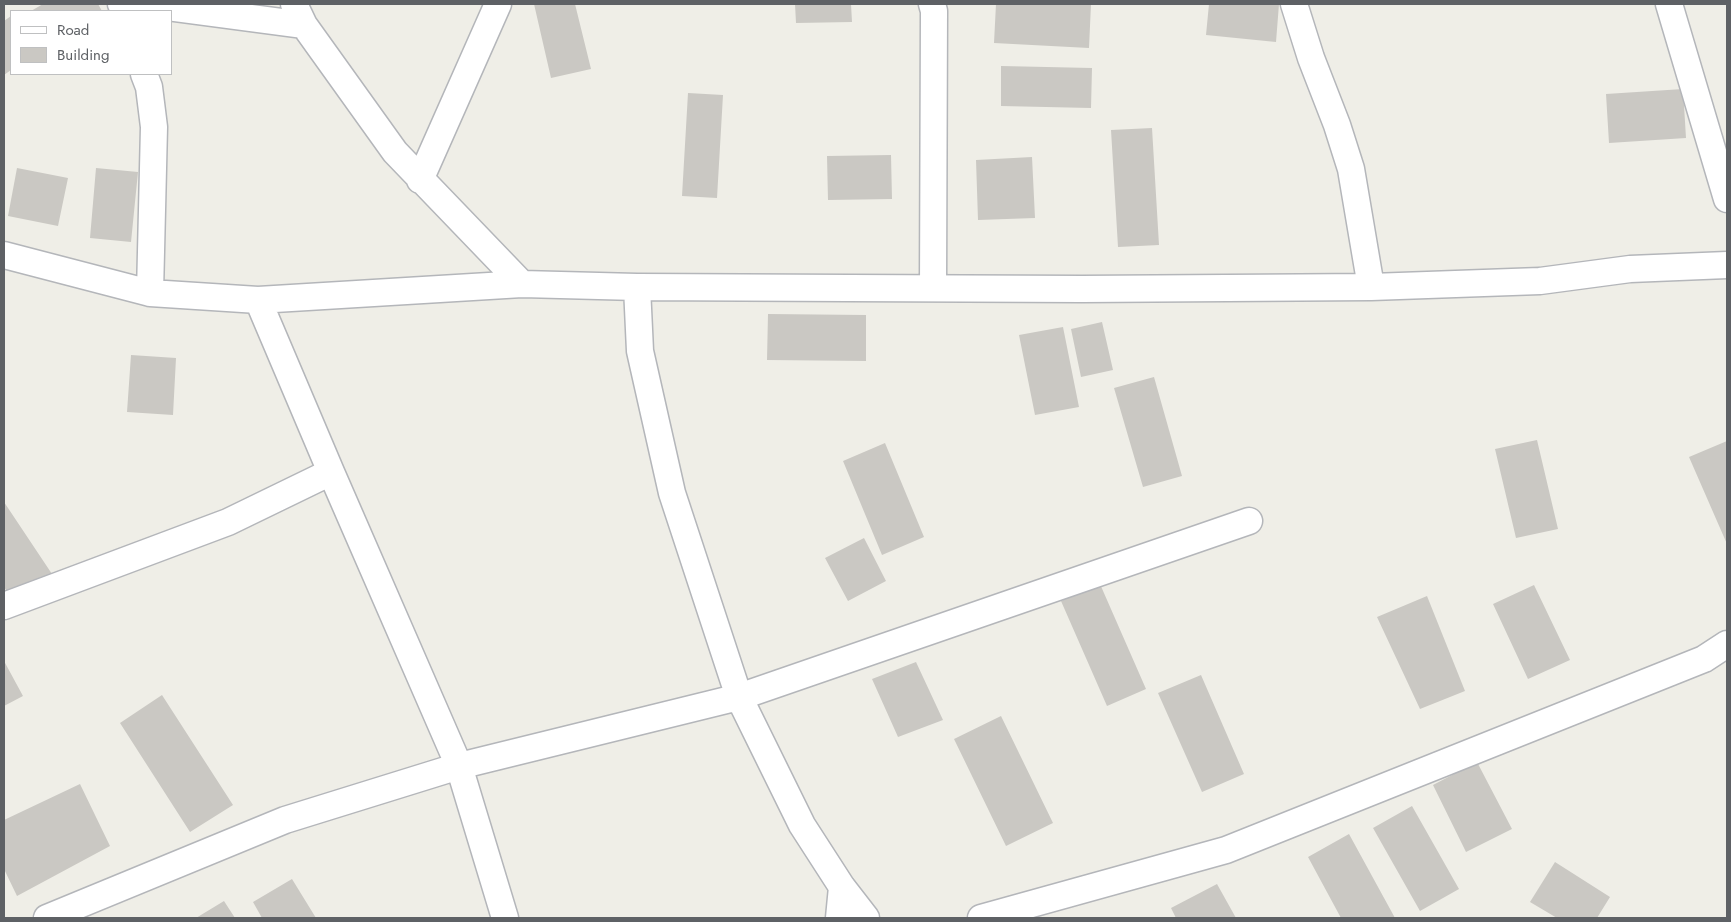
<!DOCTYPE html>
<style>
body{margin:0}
#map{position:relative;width:1731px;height:922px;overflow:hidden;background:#efeee7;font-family:Jost,sans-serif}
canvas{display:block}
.frame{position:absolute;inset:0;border:5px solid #5e6165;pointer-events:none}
.legend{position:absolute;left:10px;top:10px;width:162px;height:65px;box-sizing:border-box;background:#fff;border:1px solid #bfc0c1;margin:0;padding:6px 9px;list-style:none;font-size:15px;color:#5e6165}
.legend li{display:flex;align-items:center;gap:10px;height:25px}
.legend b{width:25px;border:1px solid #bfc0c1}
</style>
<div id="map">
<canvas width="1731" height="922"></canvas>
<div class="frame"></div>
<ul class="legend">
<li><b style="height:6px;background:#fff"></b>Road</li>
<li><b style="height:14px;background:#cac8c3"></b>Building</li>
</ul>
</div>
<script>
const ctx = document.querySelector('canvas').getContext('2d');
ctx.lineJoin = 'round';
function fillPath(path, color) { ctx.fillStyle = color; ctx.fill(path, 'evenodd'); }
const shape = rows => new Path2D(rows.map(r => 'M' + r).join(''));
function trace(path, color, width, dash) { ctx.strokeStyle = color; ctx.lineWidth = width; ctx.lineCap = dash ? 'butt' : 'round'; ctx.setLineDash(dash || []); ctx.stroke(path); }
const building = shape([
 [43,4,98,4,102,11,31,11],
 [534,4,575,4,591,69,551,78],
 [795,4,851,4,852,22,796,23],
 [996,4,1091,4,1089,48,994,43],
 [1209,4,1279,4,1276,42,1206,35],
 [11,16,11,70,4,75,4,21],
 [1001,66,1092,68,1091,108,1001,106],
 [1683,89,1686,138,1609,143,1606,94],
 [688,93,723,95,717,198,682,196],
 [1152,128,1159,245,1118,247,1111,130],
 [891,155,892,199,828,200,827,156],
 [1032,157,1035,218,978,220,976,160],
 [17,168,68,178,58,226,8,216],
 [96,168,138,172,131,242,90,238],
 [768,314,866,315,866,361,767,360],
 [1102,322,1113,370,1081,377,1071,329],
 [1063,327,1079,407,1035,415,1019,335],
 [131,355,176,358,173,415,127,412],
 [1154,377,1182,476,1143,487,1114,388],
 [1537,440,1558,529,1516,538,1495,449],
 [1727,441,1727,544,1689,457],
 [885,443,924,537,882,555,843,461],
 [4,502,52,574,13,601,4,587],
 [864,538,886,581,848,601,825,558],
 [1100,584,1146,689,1107,706,1061,601],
 [1534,585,1570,660,1528,679,1493,604],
 [1427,596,1465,691,1420,709,1377,617],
 [4,661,23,696,4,706],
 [916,662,943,720,898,737,872,679],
 [1201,675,1244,774,1202,792,1158,693],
 [162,695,233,805,190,832,120,723],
 [1001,716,1053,823,1006,846,954,739],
 [1477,762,1512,829,1466,852,1433,785],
 [80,784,110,846,17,896,4,869,4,820],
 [1412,806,1459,889,1420,911,1373,828],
 [1349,834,1395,918,1341,918,1308,857],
 [1555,862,1610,897,1597,918,1557,918,1530,902],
 [292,879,316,918,262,918,253,902],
 [1217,884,1236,918,1176,918,1171,908],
 [224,901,235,918,196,918]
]);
const minor = shape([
 [121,4,124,11],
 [145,4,304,25],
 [294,4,304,25,395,152,522,284],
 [932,4,934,11,933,288],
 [1294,4,1311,58,1337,125,1351,169,1371,287],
 [1669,4,1727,199],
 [144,74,149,87,154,127,150,293],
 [420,180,498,4],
 [4,255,150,293,258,300,522,284,637,287,849,288,1082,289,1371,287,1540,281,1630,269,1727,265],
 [637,287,640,351,672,493,739,697,802,825,842,887,866,918],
 [258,300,331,472,459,766,505,918],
 [4,606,228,522,331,472],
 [47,918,285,820,459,766,739,697,1249,521],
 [839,918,842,887],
 [981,918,1226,850,1704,659,1727,644]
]);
fillPath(building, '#cac8c3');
trace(minor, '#b4b6ba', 29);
trace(minor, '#fff', 26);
</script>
